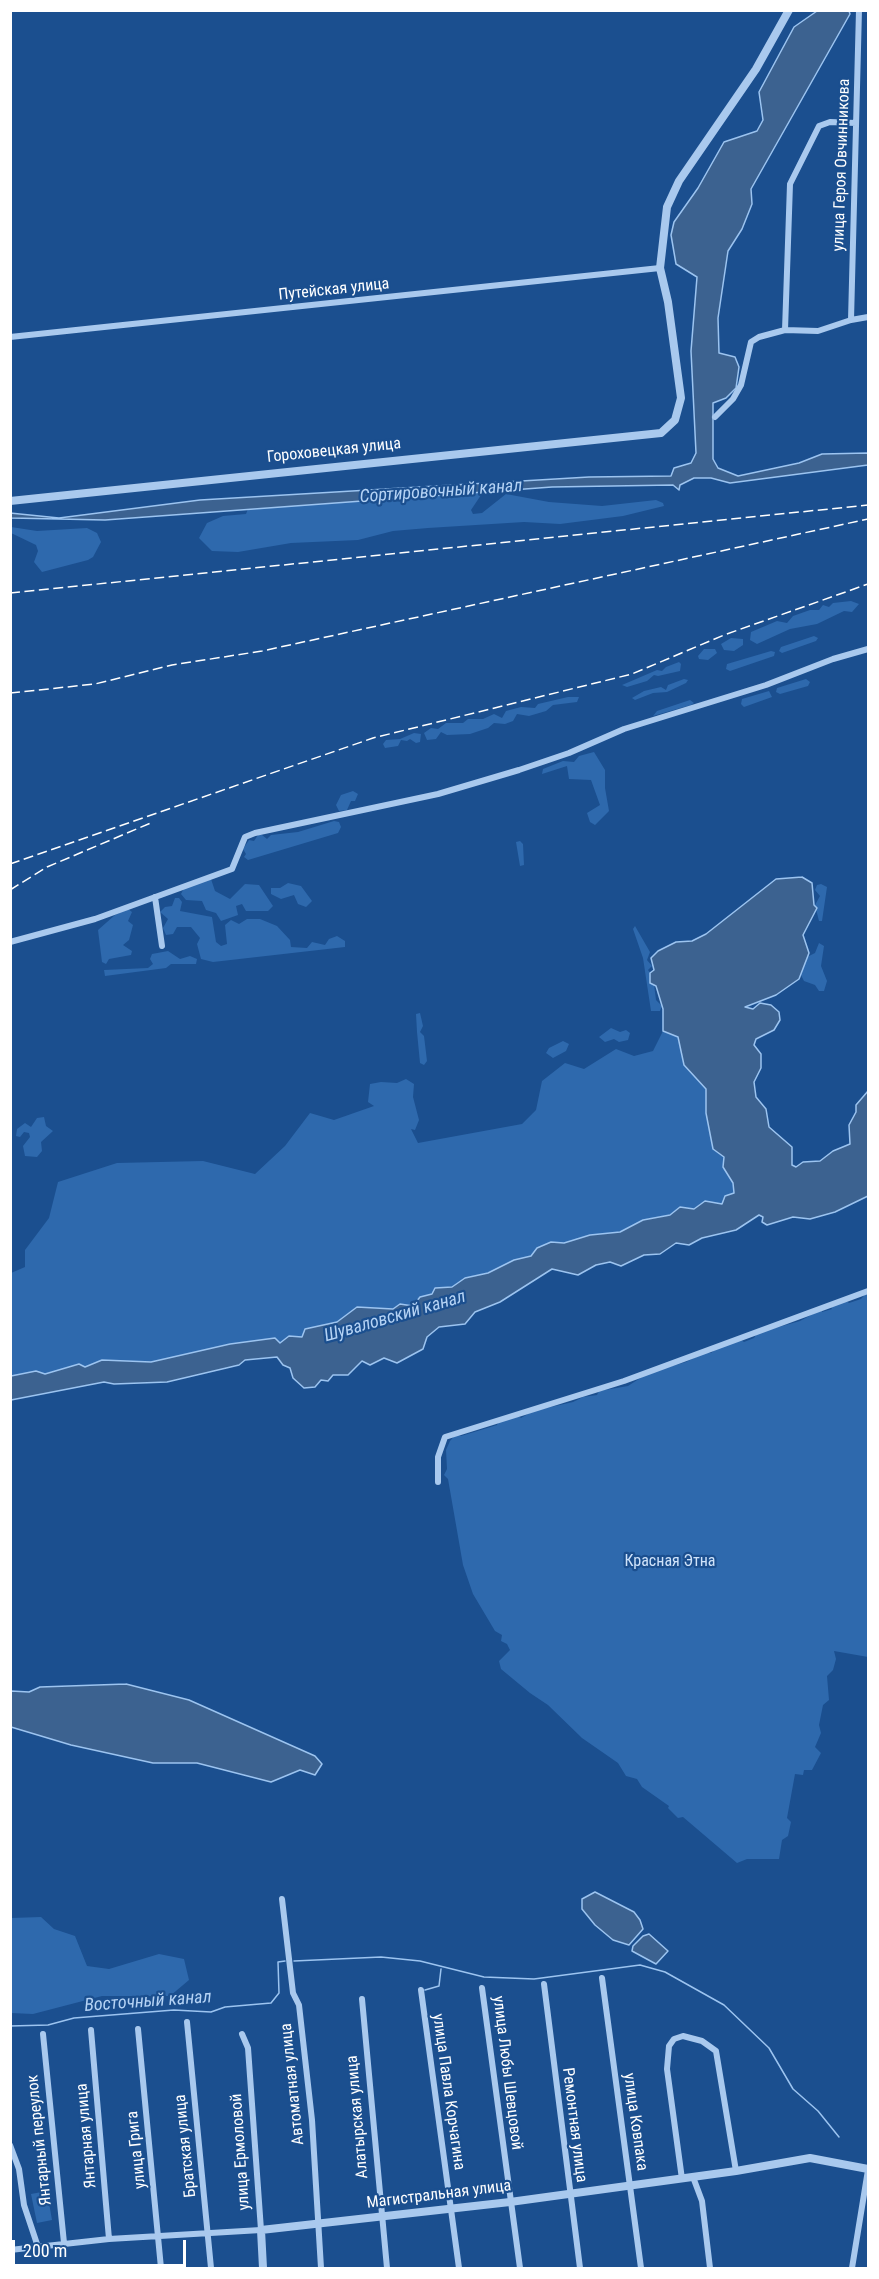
<!DOCTYPE html>
<meta charset="utf-8">
<style>
body{margin:0}
#map{position:relative;width:879px;height:2279px;overflow:hidden;background:#1b4f8f;font-family:"Roboto Condensed",sans-serif}
canvas{display:block}
.frame{position:absolute;inset:0;border:12px solid #fff;pointer-events:none}
.scale{position:absolute;left:12px;top:2240px;width:174px;height:27px;box-sizing:border-box;border:3px solid #fff;border-top:0;padding-left:8px;font-size:18px;line-height:21px;white-space:nowrap;color:#fff;-webkit-text-stroke:4px #1b4f8f;paint-order:stroke}
</style>
<div id="map">
<canvas width="879" height="2279"></canvas>
<div class="frame"></div>
<div class="scale">200 m</div>
</div>
<script>
const ctx = document.querySelector('canvas').getContext('2d');
ctx.lineJoin = 'round';
function fillPath(path, color) { ctx.fillStyle = color; ctx.fill(path, 'evenodd'); }
const shape = rows => new Path2D(rows.map(r => 'M' + r).join(''));
function trace(path, color, width, dash) { ctx.strokeStyle = color; ctx.lineWidth = width; ctx.lineCap = dash ? 'butt' : 'round'; ctx.setLineDash(dash || []); ctx.stroke(path); }
function write(font, color, halo, rows, align = 'center') {
  ctx.font = font + ' "Roboto Condensed",sans-serif'; ctx.lineWidth = 4.5; ctx.setLineDash([]); ctx.textBaseline = 'middle'; ctx.strokeStyle = halo; ctx.fillStyle = color; for (const [text, x, y, turn = 0] of rows) {
    ctx.save(); ctx.translate(x, y); ctx.rotate((+turn || 0) * Math.PI / 180); ctx.textAlign = isNaN(turn) ? turn : align; if (halo) ctx.strokeText(text, 0, 0); ctx.fillText(text, 0, 0); ctx.restore();
  }
}
const green = shape([
 [483,492,471,510,473,514,482,513,506,494,549,502,602,506,656,500,663,503,664,506,623,516,560,524,524,522,428,528,393,531,358,540,291,543,238,552,212,551,199,538,207,523,223,516,246,514,248,509],
 [11,527,37,531,87,528,97,533,101,542,93,557,88,560,42,572,34,562,38,551,36,545,11,533],
 [851,601,859,604,852,612,844,611,817,624,790,629,757,644,750,640,751,632,777,621,787,623,793,616,810,610,819,610,823,605,829,607,833,603],
 [814,636,818,638,816,641,782,653,779,651,781,647],
 [731,638,743,639,743,645,734,651,724,650,721,644],
 [704,649,715,649,717,653,708,660,699,659,698,656],
 [771,651,775,652,774,656,730,671,726,669,727,664],
 [679,662,681,664,680,671,658,676,654,675,647,681,627,687,622,685,657,670,662,671,666,667],
 [684,679,688,680,686,683,667,692,653,693,635,700,632,698,644,691,661,687,666,690,668,685],
 [806,679,810,682,808,686,780,694,776,692,777,688],
 [769,691,772,697,744,707,741,704,742,699],
 [568,697,579,697,577,702,553,705,546,711,529,716,517,714,513,721,505,724,494,723,488,728,470,734,447,735,441,732,436,739,427,740,424,733,431,728,438,729,446,723,463,723,468,719,483,719,494,714,502,718,506,711,521,707,535,708,538,704],
 [690,700,694,703,691,705,653,716,657,711],
 [414,733,421,734,420,742,416,743,410,739,407,741,401,740,398,746,385,748,383,744,386,740,400,739],
 [594,752,605,770,605,788,609,811,595,825,590,822,587,813,600,805,591,780,569,779,567,766,542,774,543,769,563,761,574,762,579,756],
 [353,791,358,794,355,801,351,801,347,810,339,811,336,805,341,795],
 [334,821,339,822,341,827,338,833,248,860,244,857,246,854,243,849,249,840,254,841,258,835,262,835,267,839,271,835,298,832],
 [520,841,523,844,524,865,520,866,516,842],
 [211,879,215,891,230,899,245,884,259,885,273,906,268,911,246,911,242,904,236,906,238,915,221,921,216,913,206,910,202,901,186,900,181,894,184,888],
 [288,883,301,886,312,901,306,907,298,904,294,895,281,899,271,894,271,888,280,888],
 [821,884,827,887,822,921,819,921,815,905,820,896,815,890,817,885],
 [175,898,179,898,182,902,180,911,212,917,216,942,221,946,227,944,225,925,231,920,239,924,247,919,260,919,277,926,290,940,291,947,307,948,312,942,325,945,329,939,337,936,345,941,345,947,213,962,201,959,197,944,200,938,191,927,177,927,173,934,166,935,163,928,168,919,160,912,165,907,172,906],
 [128,909,132,912,128,921,133,925,129,940,123,945,132,951,131,955,109,959,106,964,102,962,98,930,115,915],
 [635,926,650,952,647,960,652,966,648,970,653,976,656,1000,662,1006,660,1011,651,1011,643,958,633,929],
 [819,943,824,946,821,966,827,981,824,991,819,991,815,985,804,981,799,971,807,957,815,953],
 [168,951,180,959,190,956,197,959,196,964,171,964,166,968,105,976,104,970,148,968,153,964,150,959,152,954],
 [420,1013,423,1026,420,1032,424,1036,427,1061,424,1065,420,1063,417,1032,416,1014],
 [611,1028,620,1032,626,1030,630,1033,628,1040,619,1042,614,1039,605,1042,599,1037],
 [663,1031,678,1037,684,1065,706,1089,706,1113,724,1157,723,1167,733,1183,734,1193,722,1204,705,1201,694,1209,680,1207,670,1215,643,1220,620,1232,590,1235,564,1243,551,1242,537,1248,531,1256,514,1260,488,1273,465,1278,452,1287,435,1288,432,1295,413,1306,401,1304,393,1309,357,1307,337,1322,305,1329,302,1337,280,1343,275,1338,230,1344,151,1362,102,1360,85,1367,79,1364,45,1374,36,1371,11,1376,11,1273,25,1267,25,1250,49,1218,58,1182,117,1163,203,1161,255,1174,285,1146,310,1113,334,1120,374,1106,368,1102,370,1084,381,1082,397,1083,406,1079,414,1084,413,1097,419,1120,415,1130,411,1129,418,1143,522,1124,536,1110,542,1081,565,1063,584,1069,616,1049,634,1056,653,1051],
 [563,1041,569,1044,566,1051,553,1058,546,1053,549,1048],
 [44,1117,46,1126,53,1131,41,1142,42,1151,37,1157,25,1156,23,1146,30,1137,29,1133,24,1132,20,1137,16,1136,17,1129,25,1123,31,1127,37,1118],
 [868,1291,868,1657,834,1651,836,1659,833,1670,827,1676,829,1700,823,1705,819,1725,821,1733,815,1747,821,1753,812,1770,804,1770,803,1775,795,1774,787,1818,791,1822,788,1836,782,1840,779,1859,747,1859,737,1863,683,1817,678,1818,668,1808,669,1806,642,1787,637,1779,626,1776,618,1763,582,1738,548,1705,530,1693,501,1669,499,1661,510,1650,507,1644,501,1641,502,1635,495,1631,473,1594,463,1565,448,1479,444,1475,447,1469,446,1450,450,1441,456,1434,461,1436,497,1425,499,1421,518,1416,521,1418,533,1411,573,1402,583,1397,597,1395,599,1391,628,1386,648,1373,686,1362,706,1352,711,1353,718,1347,741,1340,744,1342,754,1338,757,1333,800,1321,822,1309,822,1312,832,1309,831,1307,845,1300,849,1303,861,1299],
 [41,1917,54,1929,75,1936,87,1966,109,1969,159,1954,184,1959,189,1980,170,1996,102,1996,33,2014,11,2013,11,1918],
 [47,2191,52,2220,37,2223,31,2194]
]);
const water = shape([
 [817,11,849,11,850,14,751,189,752,204,742,229,728,251,718,318,719,353,735,357,739,367,736,388,726,398,713,403,713,459,718,468,738,476,799,463,822,454,868,453,868,465,730,483,711,478,694,478,680,485,679,490,673,485,552,487,105,520,11,518,10,513,59,518,200,500,589,477,671,476,674,468,691,463,696,453,691,351,697,277,676,264,671,235,674,222,698,188,724,142,757,131,763,120,759,92,794,27,817,11],
 [802,877,812,883,814,905,817,908,803,935,809,953,799,979,776,995,745,1007,753,1009,760,1003,771,1005,779,1012,780,1020,774,1030,756,1039,754,1045,761,1054,761,1068,754,1082,756,1097,766,1109,769,1127,792,1147,792,1165,796,1167,803,1162,820,1161,833,1151,850,1144,849,1125,856,1112,856,1105,868,1091,868,1196,835,1212,810,1219,793,1217,767,1225,762,1222,763,1217,759,1215,736,1230,702,1238,689,1245,676,1243,660,1254,644,1255,621,1266,610,1262,596,1265,578,1275,552,1269,500,1302,475,1312,465,1324,439,1327,427,1337,423,1349,397,1363,384,1358,370,1365,362,1361,348,1375,333,1375,328,1381,321,1380,315,1387,304,1388,293,1378,290,1368,283,1365,277,1357,245,1360,239,1365,167,1382,114,1384,104,1382,11,1400,11,1376,36,1371,45,1374,79,1364,85,1367,102,1360,151,1362,230,1344,275,1338,280,1343,289,1336,302,1337,305,1329,337,1322,357,1307,393,1309,400,1304,413,1306,420,1297,432,1294,435,1288,452,1287,465,1278,488,1273,514,1260,531,1256,537,1248,551,1242,564,1243,590,1235,620,1232,643,1220,670,1215,680,1207,694,1209,705,1201,722,1204,725,1196,734,1193,733,1183,723,1167,724,1157,713,1149,706,1113,706,1089,684,1065,678,1037,663,1031,663,1009,656,986,650,983,650,973,654,970,651,958,658,951,676,942,692,941,706,934,776,879,802,877],
 [126,1684,189,1700,315,1756,322,1764,315,1775,300,1770,271,1782,197,1763,153,1763,71,1745,11,1727,11,1691,29,1692,40,1687,126,1684],
 [595,1892,634,1912,640,1920,643,1929,629,1945,613,1940,595,1925,582,1909,582,1899,595,1892],
 [649,1934,668,1951,656,1964,632,1951,633,1946,643,1936,649,1934]
]);
const stream = shape([
 [294,1961,381,1957,420,1961,484,1977,534,1979,640,1965,665,1972,724,2005,769,2048,793,2089,818,2111,839,2137],
 [425,1990,439,1986,441,1969],
 [10,2026,48,2025,74,2018,174,2010,211,2012,225,2007,271,2003,279,1993,278,1962,285,1961]
]);
const minor = shape([
 [851,320,859,10],
 [785,330,790,184,819,126,830,122,856,123],
 [10,337,660,268],
 [715,417,733,399,741,385,751,342,759,337,785,330,818,331,851,320,868,317],
 [155,897,162,946],
 [10,942,95,919,232,869,245,837,255,833,438,794,519,770,569,753,624,729,766,685,833,659,868,649],
 [438,1482,438,1457,445,1437,624,1381,868,1291],
 [282,1899,293,1993,299,2005,312,2120,321,2268],
 [602,1978,641,2268],
 [544,1984,580,2268],
 [482,1988,520,2268],
 [421,1990,459,2268],
 [362,1999,387,2268],
 [187,2022,211,2268],
 [138,2029,161,2268],
 [91,2030,109,2239],
 [43,2034,64,2243],
 [10,2145,19,2169,24,2205,38,2247],
 [693,2177,702,2201,710,2268],
 [682,2179,667,2069,669,2046,674,2039,683,2036,702,2041,716,2051,736,2171],
 [10,2250,109,2239,261,2230,248,2048,242,2034],
 [852,2268,868,2170]
]);
const tertiary = shape([
 [10,501,661,433,675,420,681,398,668,302,660,268,667,207,679,181,756,69,789,10],
 [263,2268,261,2230,510,2202,736,2171,810,2158,868,2169]
]);
const rail = shape([
 [10,593,868,505],
 [10,693,95,684,172,665,262,651,868,519],
 [10,864,373,738,632,674,724,635,868,584],
 [10,890,47,867,153,822]
]);
const streetNames = [
 ["улица Героя Овчинникова",842,165,-88],
 ["Путейская улица",334,290,-6],
 ["Гороховецкая улица",334,451,-6],
 ["улица Любы Шевцовой",507,2073,83],
 ["Автоматная улица",293,2084,-96],
 ["улица Павла Корчагина",448,2092,82],
 ["Алатырская улица",358,2117,-95],
 ["улица Ковпака",635,2122,82],
 ["Ремонтная улица",574,2125,83],
 ["Янтарная улица",87,2136,-95],
 ["Янтарный переулок",40,2140,-96],
 ["Братская улица",186,2146,-96],
 ["улица Грига",137,2150,-96],
 ["улица Ермоловой",241,2152,-94],
 ["Магистральная улица",439,2195,-7]
];
const parkNames = [
 ["Красная Этна",670,1562]
];
const waterNames = [
 ["Сортировочный канал",441,492,-4],
 ["Шуваловский канал",395,1317,-16],
 ["Восточный канал",148,2002,-4]
];
fillPath(green, '#2e69ad');
fillPath(water, '#3c6290');
trace(water, '#9cc4f0', 1.5);
trace(stream, '#9cc4f0', 1.5);
trace(minor, '#a9c9ee', 6);
trace(tertiary, '#a9c9ee', 8);
trace(rail, '#fff', 1.5, [10, 4.5]);
write('16px', '#fff', '#1b4f8f', streetNames);
write('16px', '#cfe3fa', '#1b4f8f', parkNames);
write('italic 18px', '#b5d3f5', '#1b4f8f', waterNames);
</script>
